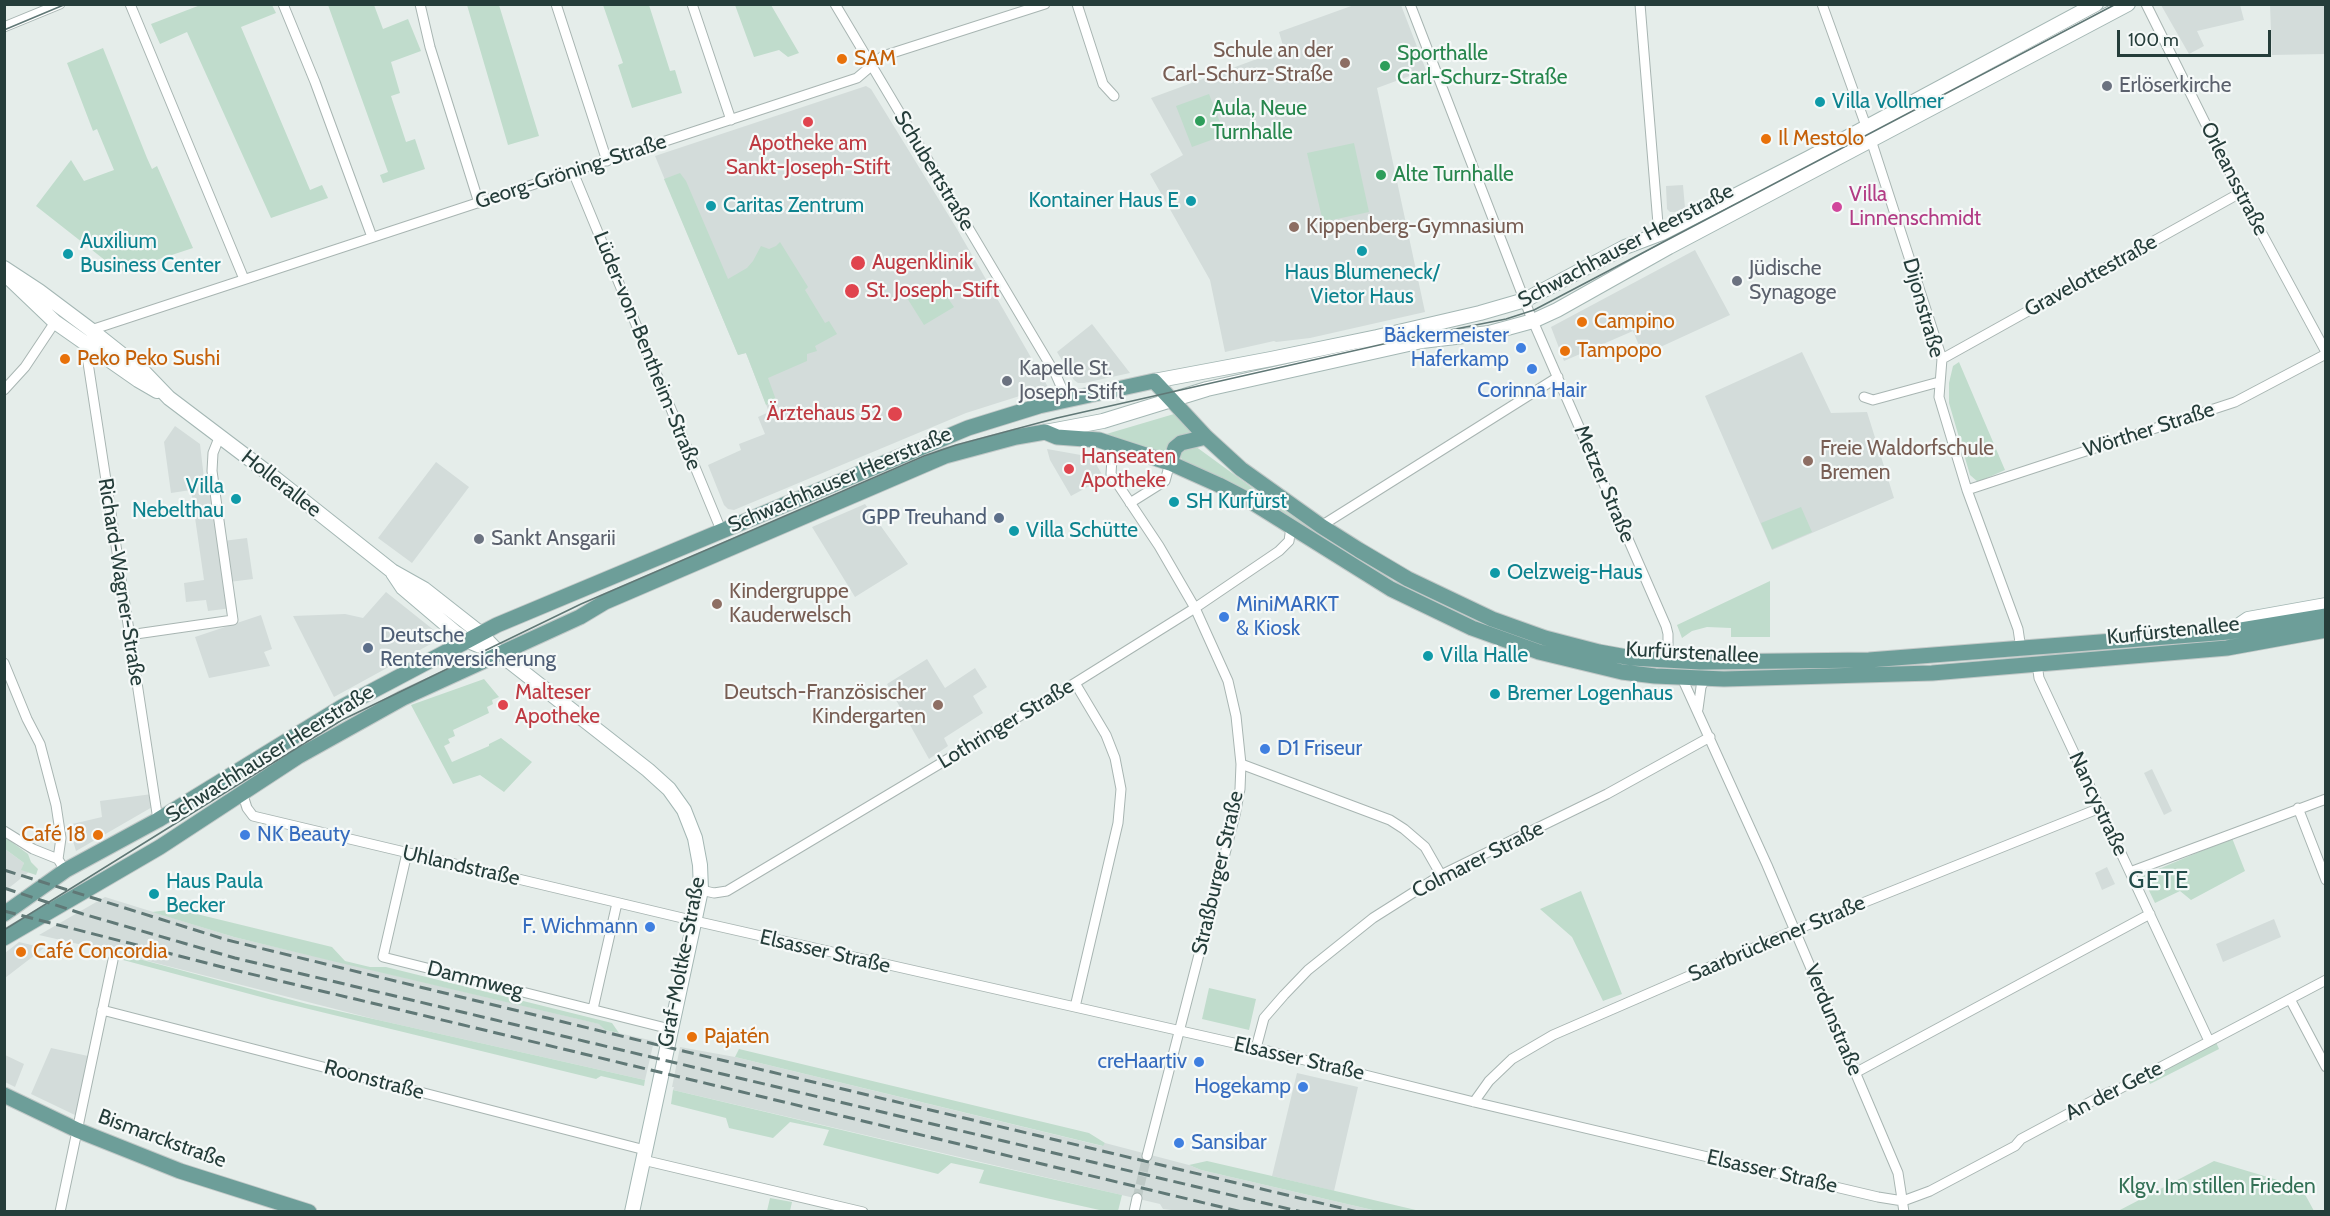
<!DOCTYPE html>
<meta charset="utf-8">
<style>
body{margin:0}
#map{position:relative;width:2330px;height:1216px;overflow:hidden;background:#e5edea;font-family:Cabin,sans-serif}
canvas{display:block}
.frame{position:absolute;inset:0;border:6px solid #253d3a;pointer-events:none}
.scale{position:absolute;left:2117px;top:30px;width:154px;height:27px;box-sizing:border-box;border:3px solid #253d3a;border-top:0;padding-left:8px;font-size:18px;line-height:21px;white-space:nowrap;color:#253d3a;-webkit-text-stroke:4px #f5f9f8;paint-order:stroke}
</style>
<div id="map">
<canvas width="2330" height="1216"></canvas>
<div class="frame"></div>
<div class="scale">100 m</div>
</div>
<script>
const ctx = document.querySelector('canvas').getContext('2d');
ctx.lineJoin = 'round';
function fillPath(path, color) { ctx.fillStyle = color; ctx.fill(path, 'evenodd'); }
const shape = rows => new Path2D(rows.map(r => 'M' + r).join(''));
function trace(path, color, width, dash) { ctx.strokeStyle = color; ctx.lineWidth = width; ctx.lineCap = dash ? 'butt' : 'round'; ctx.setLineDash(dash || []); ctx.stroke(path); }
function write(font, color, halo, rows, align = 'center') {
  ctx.font = font + ' Cabin,sans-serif'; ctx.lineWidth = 4.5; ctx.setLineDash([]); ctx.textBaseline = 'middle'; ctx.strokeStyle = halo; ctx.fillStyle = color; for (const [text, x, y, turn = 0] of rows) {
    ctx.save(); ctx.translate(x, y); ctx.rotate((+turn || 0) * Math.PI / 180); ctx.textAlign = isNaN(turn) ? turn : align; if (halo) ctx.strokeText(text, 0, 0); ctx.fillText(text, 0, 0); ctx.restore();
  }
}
const built = shape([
 [1354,5,1401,5,1426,70,1377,88,1425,312,1310,338,1276,342,1274,341,1225,352,1210,280,1150,174,1183,155,1151,98,1284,49,1279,32],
 [2161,5,2240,5,2244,20,2197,31,2204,46,2189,54],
 [2270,5,2325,5,2325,54,2272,55],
 [866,86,871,89,957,229,1048,387,966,413,734,510,728,509,724,505,708,465,741,450,739,444,765,434,758,417,769,412,746,353,738,355,655,156],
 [1683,185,1685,208,1675,212,1670,212,1667,209,1666,186],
 [1695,250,1730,315,1643,355,1633,331,1564,361,1551,327],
 [1092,324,1130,373,1084,383,1078,383,1074,380,1057,352],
 [1802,352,1831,413,1867,412,1894,498,1772,550,1705,396],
 [175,426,200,444,205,487,215,485,223,541,247,538,253,579,229,582,232,608,208,611,206,600,186,602,184,583,204,580,191,490,171,493,164,442],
 [1047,449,1092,457,1104,478,1071,496,1050,460],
 [436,462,469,487,412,563,378,538],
 [865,504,908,564,855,597,812,527],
 [386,592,435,631,438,640,334,697,293,616,345,614,363,618],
 [261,615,272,649,264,652,270,666,209,678,195,637],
 [927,659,945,688,975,668,987,687,973,696,983,713,944,738,948,746,929,759,887,684],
 [2152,769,2172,811,2164,815,2144,773],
 [152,794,154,806,76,851,68,825,102,817,100,801],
 [5,849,24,863,22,870,29,872,5,891],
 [2107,867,2115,884,2102,890,2095,873],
 [105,897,234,937,600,1024,605,1030,654,1041,645,1080,378,1020,113,952,39,935],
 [2274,919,2281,937,2223,962,2216,944],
 [19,942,44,948,5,978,5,953],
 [680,1047,735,1057,1102,1146,1105,1143,1189,1165,1201,1170,1377,1211,1188,1212,1163,1209,1160,1204,673,1090,674,1087,672,1087],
 [51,1048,88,1056,77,1116,31,1094],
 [5,1055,24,1064,15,1087,5,1082],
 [1297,1073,1358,1087,1334,1191,1272,1176]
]);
const green = shape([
 [203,4,272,5,276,13,241,27,310,190,322,185,328,198,271,218,187,32,160,44,151,24],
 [328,5,374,5,383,29,408,19,421,51,391,62,400,93,391,96,406,142,415,139,425,169,383,183,380,175,388,172],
 [467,5,499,5,539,136,508,145],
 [603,5,649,5,670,71,675,70,682,93,632,108,618,65,623,63],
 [735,5,771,5,799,53,788,57,779,50,754,57],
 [103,48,147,158,152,169,157,166,193,248,120,272,36,206,71,160,84,181,114,170,97,129,93,131,67,63],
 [1209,94,1225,135,1192,147,1176,106],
 [1354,143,1369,212,1323,222,1307,153],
 [680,173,686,181,728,279,747,268,753,261,761,246,769,249,776,246,780,242,808,287,805,290,825,323,829,321,837,334,815,346,817,351,807,354,807,361,768,378,776,400,766,405,746,353,738,355,664,179],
 [927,283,935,296,943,291,954,307,924,325,902,290,907,287,912,294],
 [1959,362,2005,470,1978,482,1970,475,1949,403,1949,383,1953,366],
 [1174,414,1195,435,1167,454,1103,435],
 [1195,446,1280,508,1326,536,1324,539,1183,461,1180,456,1184,448],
 [1801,507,1812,532,1772,549,1761,523],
 [1770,581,1770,637,1731,637,1731,628,1707,627,1692,631,1682,638,1677,625],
 [484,679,499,697,492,700,493,704,487,707,489,713,453,730,455,736,448,739,450,743,444,746,452,762,489,746,489,744,501,738,532,762,504,792,480,775,453,784,411,705],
 [5,837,28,854,31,862,38,869,36,875,21,870,24,863,5,849],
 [2232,838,2245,871,2191,900,2180,891,2155,903,2142,876],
 [1581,891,1622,994,1603,1001,1572,937,1540,909],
 [176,909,332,947,345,961,370,967,386,967,612,1023,619,1033,605,1030,599,1024,328,960,234,937,152,912],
 [113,952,307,1004,645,1080,644,1086,601,1076,596,1079,272,1000,112,957],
 [1209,988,1256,999,1249,1030,1202,1019],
 [2215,1040,2219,1049,2150,1084,2147,1077],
 [739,1049,1089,1133,1105,1143,1103,1146,735,1057],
 [673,1090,968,1160,1122,1195,1118,1211,1104,1211,979,1183,984,1170,951,1163,938,1174,823,1145,829,1130,790,1122,773,1138,729,1128,726,1118,671,1104],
 [1207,1161,1272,1176,1420,1211,1377,1211,1201,1170,1189,1165],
 [2214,1161,2301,1187,2314,1211,2118,1211],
 [770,1198,792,1202,790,1211,767,1211]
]);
const minorTunnel = shape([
 [1137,1198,1147,1156]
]);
const minor = shape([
 [130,4,244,279],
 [283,4,315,82,372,237],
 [420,4,430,47,479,203],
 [556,4,607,161],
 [692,4,731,120],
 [835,4,1056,375,1067,400],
 [1077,4,1103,84,1114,96],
 [1410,4,1529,312,1666,626,1668,634,1668,660],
 [1640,4,1658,224,1662,233],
 [1822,4,1866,126],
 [2146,4,2240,193,2326,352],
 [4,27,60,4],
 [1871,140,1942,359,1939,397,1967,490,2018,629,2021,649],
 [573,172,721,530],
 [91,330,857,78,883,56,1045,4],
 [85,343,158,820],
 [1942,359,2240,193],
 [4,390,25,367,55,322],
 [1864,397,1873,400,1939,382],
 [1121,446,1112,458,1111,474,1159,546,1195,608,1228,681,1236,716,1241,764,1240,789,1235,815,1147,1156],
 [1967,490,2235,402,2326,354],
 [1130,503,1165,481,1170,463],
 [1321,526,1558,377],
 [129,635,233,620,212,471,213,453,219,438],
 [4,663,27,719,40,744,56,805,61,838,58,859],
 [2037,664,2039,678,2209,1041],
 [1682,678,1767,865,1898,1173,1904,1212],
 [1075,683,1106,735,1115,758,1121,789,1118,823,1075,1007],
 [1698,709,1701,687,1705,679],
 [1241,764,1390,820,1404,829,1425,847,1441,875],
 [242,792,247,808,253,816,695,921,1256,1048,1474,1102,1878,1197,1903,1201,1930,1191,2015,1146,2021,1139,2107,1093,2119,1089,2326,980],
 [2298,808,2326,880],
 [4,831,33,849,58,859,61,864],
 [407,853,383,957,670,1029],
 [2130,872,2326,799],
 [701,890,714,893,727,891,1075,683,1195,608,1279,551,1289,541,1291,527],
 [2290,999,2326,1067],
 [593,1009,617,903],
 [102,1010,645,1150],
 [1256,1048,1264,1018,1284,995,1308,970,1373,918,1441,875,1607,794,1710,737],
 [1855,1073,2150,914],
 [1474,1102,1489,1081,1512,1059,1553,1035,1795,930,2100,808],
 [643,1160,863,1212],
 [60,1212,113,960],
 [1134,1212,1137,1198]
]);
const secondary = shape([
 [4,268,39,291,91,330,144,372,169,398,276,479,392,571,424,589,480,633,500,654,648,770,669,789,684,810,695,838,700,865,701,890,632,1212],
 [10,279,55,322,138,380,157,391],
 [1154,381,1271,359,1377,337,1480,313,1525,300,1625,247,1662,233,1809,158,2096,4],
 [1045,432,1103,421,1207,389,1422,341,1489,333,1533,321,1557,310,1669,247,2128,4],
 [393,573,403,588,456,633,466,640,495,652],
 [2229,632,2248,619,2326,605]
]);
const primary = shape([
 [1170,463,1175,448,1181,443,1206,437],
 [4,914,66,870,158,820,342,707,497,625,968,428,1039,406,1154,381,1206,437,1241,469,1321,526,1359,550,1408,579,1492,619,1545,638,1599,652,1632,658,1700,662,1869,660,2229,632,2326,616],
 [4,938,160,847,299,756,403,698,580,617,605,602,945,456,1016,437,1045,432,1057,437,1099,440,1170,463,1219,485,1250,501,1391,589,1472,628,1539,652,1622,672,1655,676,1724,679,1932,673,2227,648,2326,630],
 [4,1095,77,1130,180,1171,309,1212]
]);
const tram = shape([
 [4,30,66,4],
 [4,930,342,720,581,604,924,456,956,445,1057,418,1410,338,1506,319,1534,310,2116,4]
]);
const rail = shape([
 [4,870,227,940,654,1044,1358,1212],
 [4,888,83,914,235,958,1302,1212],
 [4,911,230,969,1242,1212]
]);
const markers = [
 [842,59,6,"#e8710a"],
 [1345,63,6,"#8d6e63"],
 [1385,66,6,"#2e9e5b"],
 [2107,86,6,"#6b7280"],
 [1820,102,6,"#0f9aa8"],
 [1200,121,6,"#2e9e5b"],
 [808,122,6,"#e0444e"],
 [1766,139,6,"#e8710a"],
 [1381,175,6,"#2e9e5b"],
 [1191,201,6,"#0f9aa8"],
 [711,206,6,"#0f9aa8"],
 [1837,207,6,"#d1479c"],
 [1294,227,6,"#8d6e63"],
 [1362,251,6,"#0f9aa8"],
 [68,254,6,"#0f9aa8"],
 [858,263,8,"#e0444e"],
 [1737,281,6,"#6b7280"],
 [852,291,8,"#e0444e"],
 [1582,322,6,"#e8710a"],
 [1521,348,6,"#3f7fe0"],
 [1565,351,6,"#e8710a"],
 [65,359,6,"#e8710a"],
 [1532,369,6,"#3f7fe0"],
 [1007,381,6,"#6b7280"],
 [895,414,8,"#e0444e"],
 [1808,461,6,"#8d6e63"],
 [1069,469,6,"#e0444e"],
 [236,499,6,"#0f9aa8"],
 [1174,502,6,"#0f9aa8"],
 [999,518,6,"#5c6f8a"],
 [1014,531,6,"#0f9aa8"],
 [479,539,6,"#6b7280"],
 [1495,573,6,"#0f9aa8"],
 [717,604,6,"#8d6e63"],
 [1224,617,6,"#3f7fe0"],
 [368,648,6,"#5c6f8a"],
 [1428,656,6,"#0f9aa8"],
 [1495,694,6,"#0f9aa8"],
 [503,705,6,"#e0444e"],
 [938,705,6,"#8d6e63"],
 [1265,749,6,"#3f7fe0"],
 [98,835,6,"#e8710a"],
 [245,835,6,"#3f7fe0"],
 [154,894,6,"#0f9aa8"],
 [650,927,6,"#3f7fe0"],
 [21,952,6,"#e8710a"],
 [692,1037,6,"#e8710a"],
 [1199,1062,6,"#3f7fe0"],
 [1303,1087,6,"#3f7fe0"],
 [1179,1143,6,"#3f7fe0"]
];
const educationNames = [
 ["Schule an der",1333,51,"right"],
 ["Carl-Schurz-Straße",1333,75,"right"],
 ["Kippenberg-Gymnasium",1306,227],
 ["Freie Waldorfschule",1820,449],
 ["Bremen",1820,473],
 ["Kindergruppe",729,592],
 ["Kauderwelsch",729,616],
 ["Deutsch-Französischer",926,693,"right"],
 ["Kindergarten",926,717,"right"]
];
const leisureNames = [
 ["Sporthalle",1397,54],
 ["Carl-Schurz-Straße",1397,78],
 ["Aula, Neue",1212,109],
 ["Turnhalle",1212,133],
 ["Alte Turnhalle",1393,175]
];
const foodNames = [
 ["SAM",854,59],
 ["Il Mestolo",1778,139],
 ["Campino",1594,322],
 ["Tampopo",1577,351],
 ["Peko Peko Sushi",77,359],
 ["Café 18",86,835,"right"],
 ["Café Concordia",33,952],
 ["Pajatén",704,1037]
];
const worshipNames = [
 ["Erlöserkirche",2119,86],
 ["Jüdische",1749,269],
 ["Synagoge",1749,293],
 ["Kapelle St.",1019,369],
 ["Joseph-Stift",1019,393],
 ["Sankt Ansgarii",491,539]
];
const cultureNames = [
 ["Villa Vollmer",1832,102],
 ["Kontainer Haus E",1179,201,"right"],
 ["Caritas Zentrum",723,206],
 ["Auxilium",80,242],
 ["Business Center",80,266],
 ["Haus Blumeneck/",1362,273,"center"],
 ["Vietor Haus",1362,297,"center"],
 ["Villa",224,487,"right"],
 ["Nebelthau",224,511,"right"],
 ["SH Kurfürst",1186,502],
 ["Villa Schütte",1026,531],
 ["Oelzweig-Haus",1507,573],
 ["Villa Halle",1440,656],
 ["Bremer Logenhaus",1507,694],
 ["Haus Paula",166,882],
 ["Becker",166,906]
];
const healthNames = [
 ["Apotheke am",808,144,"center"],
 ["Sankt-Joseph-Stift",808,168,"center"],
 ["Augenklinik",872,263],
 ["St. Joseph-Stift",866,291],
 ["Ärztehaus 52",882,414,"right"],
 ["Hanseaten",1081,457],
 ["Apotheke",1081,481],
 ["Malteser",515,693],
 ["Apotheke",515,717]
];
const streetNames = [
 ["Schubertstraße",934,171,59],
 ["Georg-Gröning-Straße",571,172,-18],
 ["Orleansstraße",2234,179,63],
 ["Schwachhauser Heerstraße",1626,246,-28],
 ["Gravelottestraße",2091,276,-29],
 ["Dijonstraße",1923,308,74],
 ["Lüder-von-Bentheim-Straße",647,351,68],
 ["Wörther Straße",2149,430,-18],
 ["Schwachhauser Heerstraße",840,480,-23],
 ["Hollerallee",281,484,38],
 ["Metzer Straße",1604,484,67],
 ["Richard-Wagner-Straße",121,582,81],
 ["Kurfürstenallee",2173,631,-6],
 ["Kurfürstenallee",1692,653,3],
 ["Lothringer Straße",1006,724,-31],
 ["Schwachhauser Heerstraße",270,754,-32],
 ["Nancystraße",2098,804,65],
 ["Colmarer Straße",1478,860,-27],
 ["Uhlandstraße",461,866,13],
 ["Straßburger Straße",1218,873,-77],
 ["Saarbrückener Straße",1777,939,-23],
 ["Elsasser Straße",825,952,13],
 ["Graf-Moltke-Straße",682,962,-79],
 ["Dammweg",475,980,14],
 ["Verdunstraße",1833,1020,67],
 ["Elsasser Straße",1299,1059,13],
 ["Roonstraße",374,1080,15],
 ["An der Gete",2114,1091,-27],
 ["Bismarckstraße",162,1139,20],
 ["Elsasser Straße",1772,1172,13]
];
const hotelNames = [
 ["Villa",1849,195],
 ["Linnenschmidt",1849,219]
];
const shopNames = [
 ["Bäckermeister",1509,336],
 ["Haferkamp",1509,360],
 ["Corinna Hair",1532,391,"center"],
 ["MiniMARKT",1236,605,"left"],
 ["& Kiosk",1236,629,"left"],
 ["D1 Friseur",1277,749,"left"],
 ["NK Beauty",257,835,"left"],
 ["F. Wichmann",638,927],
 ["creHaartiv",1187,1062],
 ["Hogekamp",1291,1087],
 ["Sansibar",1191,1143,"left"]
];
const serviceNames = [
 ["GPP Treuhand",987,518],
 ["Deutsche",380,636,"left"],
 ["Rentenversicherung",380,660,"left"]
];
const parkNames = [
 ["Klgv. Im stillen Frieden",2217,1187]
];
const quarterNames = [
 ["GETE",2159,881]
];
fillPath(built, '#d3dcda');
fillPath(green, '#c0dccc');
trace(minorTunnel, '#bfcac7', 9, [9, 4.5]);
trace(minor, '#a8b5b2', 11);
trace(secondary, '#a4b7b4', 16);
trace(primary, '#c2c9c8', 17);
trace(minor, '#fff', 9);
trace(secondary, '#fff', 14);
trace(primary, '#6d9e99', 15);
trace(tram, '#607876', 1.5);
trace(rail, '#607876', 3, [12, 6]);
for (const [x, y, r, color] of markers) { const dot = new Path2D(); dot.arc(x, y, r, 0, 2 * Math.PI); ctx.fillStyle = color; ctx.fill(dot); trace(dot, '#f5f9f8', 2); }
write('21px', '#785e54', '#f5f9f8', educationNames, 'left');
write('21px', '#27864d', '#f5f9f8', leisureNames, 'left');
write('21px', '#c56008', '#f5f9f8', foodNames, 'left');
write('21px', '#5b616d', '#f5f9f8', worshipNames, 'left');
write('21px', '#0d838f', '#f5f9f8', cultureNames, 'left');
write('21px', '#be3a42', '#f5f9f8', healthNames, 'left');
write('21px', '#253d3a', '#f5f9f8', streetNames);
write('21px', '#b23c85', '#f5f9f8', hotelNames, 'left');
write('21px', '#366cbe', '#f5f9f8', shopNames, 'right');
write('21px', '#4e5e75', '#f5f9f8', serviceNames, 'right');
write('21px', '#337055', '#f5f9f8', parkNames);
ctx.letterSpacing = '1.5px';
write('24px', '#234d4a', '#f5f9f8', quarterNames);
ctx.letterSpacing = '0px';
</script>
